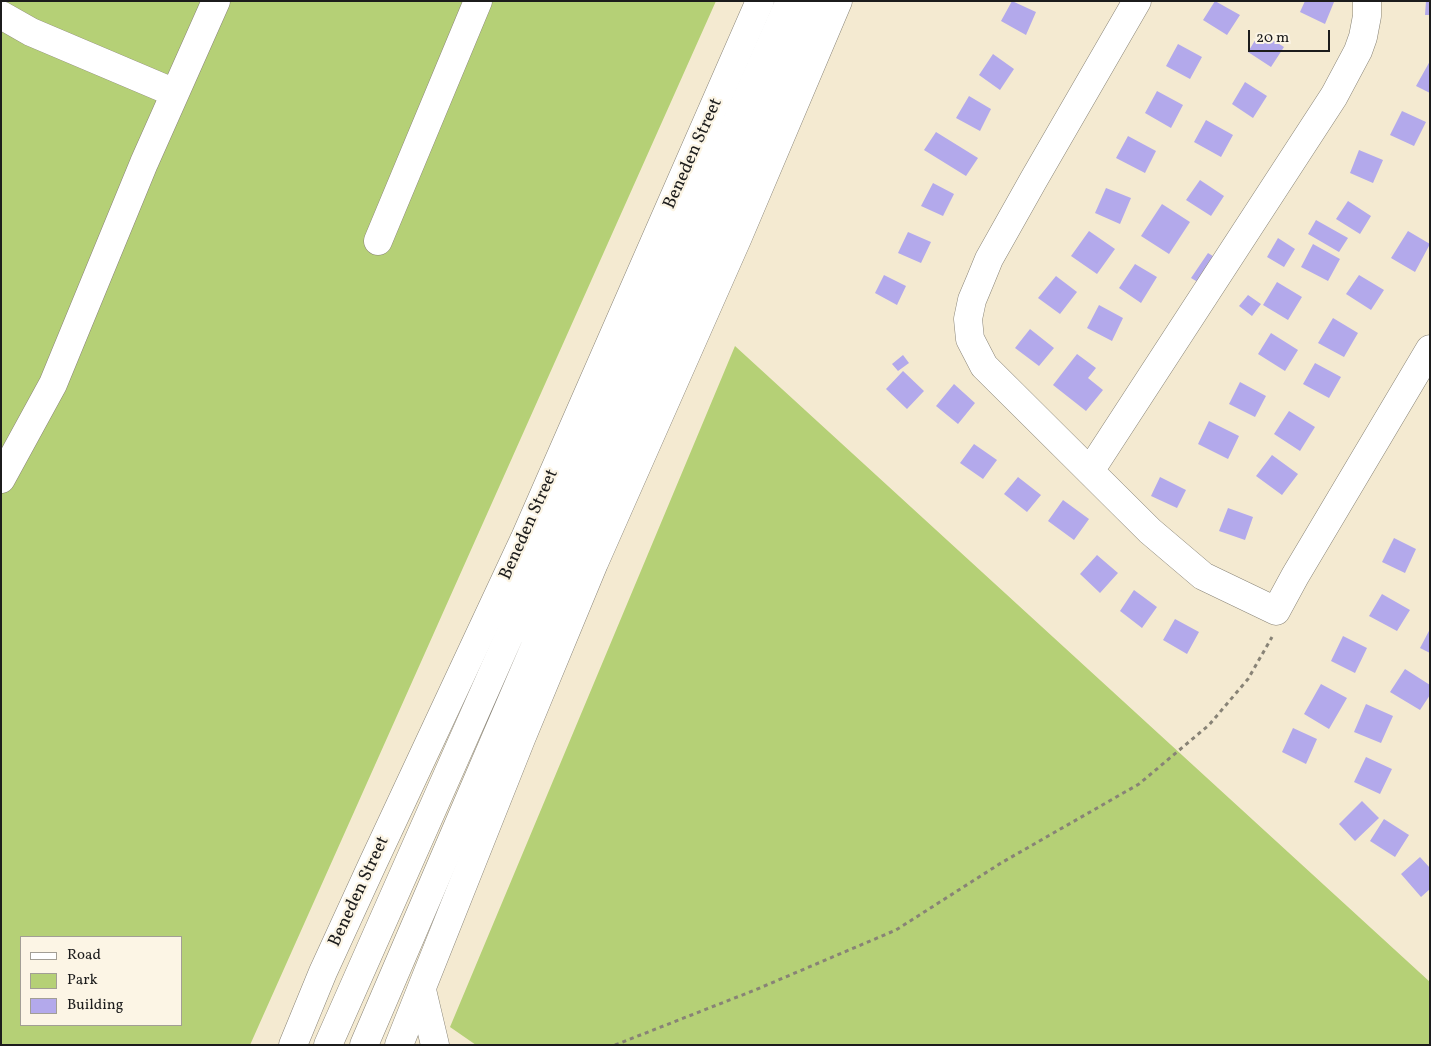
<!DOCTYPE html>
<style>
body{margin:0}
#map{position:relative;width:1431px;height:1046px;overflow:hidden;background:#f4ead1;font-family:Vollkorn,serif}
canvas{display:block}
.frame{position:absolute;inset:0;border:2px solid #1c1c1c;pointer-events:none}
.legend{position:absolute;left:20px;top:936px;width:162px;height:90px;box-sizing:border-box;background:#fcf5e5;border:1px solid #a29e95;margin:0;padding:6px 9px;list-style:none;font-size:15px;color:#1c1c1c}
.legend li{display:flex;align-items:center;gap:10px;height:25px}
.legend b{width:25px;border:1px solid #a29e95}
.scale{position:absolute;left:1248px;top:30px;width:82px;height:22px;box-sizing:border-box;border:2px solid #1c1c1c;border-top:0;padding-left:6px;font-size:15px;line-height:18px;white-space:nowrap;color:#1c1c1c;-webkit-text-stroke:4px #fcf5e5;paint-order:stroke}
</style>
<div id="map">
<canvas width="1431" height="1046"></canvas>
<div class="frame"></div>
<ul class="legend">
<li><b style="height:6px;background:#fff"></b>Road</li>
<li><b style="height:14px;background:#b5d076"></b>Park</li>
<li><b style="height:14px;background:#b3a9eb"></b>Building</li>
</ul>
<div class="scale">20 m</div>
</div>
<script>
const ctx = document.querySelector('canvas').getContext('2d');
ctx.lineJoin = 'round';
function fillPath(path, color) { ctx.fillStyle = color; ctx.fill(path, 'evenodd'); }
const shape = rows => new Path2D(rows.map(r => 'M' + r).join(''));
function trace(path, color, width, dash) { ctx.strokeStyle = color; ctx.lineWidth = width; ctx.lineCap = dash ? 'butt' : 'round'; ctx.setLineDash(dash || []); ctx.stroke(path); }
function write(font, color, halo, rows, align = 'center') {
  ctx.font = font + ' Vollkorn,serif'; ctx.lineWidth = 4.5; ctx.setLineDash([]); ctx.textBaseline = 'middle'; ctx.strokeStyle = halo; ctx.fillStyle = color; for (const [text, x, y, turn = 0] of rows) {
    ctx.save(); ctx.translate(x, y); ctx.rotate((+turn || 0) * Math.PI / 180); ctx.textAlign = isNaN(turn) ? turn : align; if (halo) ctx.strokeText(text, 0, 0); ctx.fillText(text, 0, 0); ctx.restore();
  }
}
const green = shape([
 [1,1,716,1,250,1045,1,1045],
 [21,937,181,937,181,1025,21,1025],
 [735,346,1430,982,1430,1045,476,1045,450,1027]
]);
const building = shape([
 [1012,1,1036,12,1026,35,1001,21],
 [1215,1,1240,15,1227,35,1203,20],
 [1305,1,1334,2,1325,24,1300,12],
 [1426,1,1430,1,1430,15,1425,15],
 [1260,32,1284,47,1271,67,1248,52],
 [1178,44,1202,57,1190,79,1166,66],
 [993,54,1014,69,1000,90,979,75],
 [1430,61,1430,93,1416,86],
 [1245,82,1267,96,1253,118,1232,104],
 [1157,91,1183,105,1171,128,1145,113],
 [969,96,991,109,980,131,956,118],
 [1402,111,1426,122,1414,146,1390,135],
 [1206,120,1233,135,1221,157,1194,142],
 [936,132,978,158,966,176,924,150],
 [1128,136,1156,151,1145,173,1116,158],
 [1359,150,1383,160,1373,183,1350,173],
 [1200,180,1224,196,1211,216,1186,200],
 [933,183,954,194,943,216,921,206],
 [1106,188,1131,198,1120,224,1095,213],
 [1348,201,1371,216,1360,234,1336,219],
 [1162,204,1190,222,1169,254,1141,236],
 [1316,220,1348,238,1339,252,1308,234],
 [1089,231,1115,249,1097,274,1071,256],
 [1408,231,1430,244,1415,272,1391,258],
 [908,232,931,242,921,263,898,253],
 [1278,238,1295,249,1284,267,1267,257],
 [1313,244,1340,259,1328,281,1301,267],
 [1208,253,1224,263,1208,288,1191,278],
 [1135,264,1157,277,1141,303,1119,288],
 [884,275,906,286,897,305,875,293],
 [1359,275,1384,290,1371,310,1346,294],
 [1056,276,1077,292,1060,314,1038,298],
 [1277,282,1302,297,1288,320,1263,305],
 [1248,295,1261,304,1252,316,1239,306],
 [1099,305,1123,318,1112,341,1087,328],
 [1333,318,1358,333,1344,357,1318,343],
 [1030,329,1054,348,1039,366,1015,348],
 [1271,333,1298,350,1285,371,1258,354],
 [1077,354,1096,368,1088,378,1103,390,1086,411,1053,385],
 [903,355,909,363,898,371,892,364],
 [1315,363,1341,377,1329,398,1303,384],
 [903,371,924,391,907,409,886,389],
 [1240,382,1266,396,1255,417,1229,404],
 [954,384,975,403,958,424,936,406],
 [1289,411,1315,427,1300,451,1274,434],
 [1209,421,1239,436,1228,459,1198,444],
 [974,444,997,460,983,479,960,463],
 [1272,455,1298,474,1282,495,1256,476],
 [1018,477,1041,495,1027,512,1004,494],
 [1160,477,1186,490,1177,508,1151,496],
 [1063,500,1089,519,1074,540,1048,521],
 [1228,508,1253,517,1245,540,1219,531],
 [1394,538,1416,549,1405,573,1382,562],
 [1097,555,1118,573,1100,593,1080,574],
 [1134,590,1157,607,1142,628,1120,611],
 [1382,594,1410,610,1397,631,1369,616],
 [1175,619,1199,632,1187,654,1163,640],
 [1430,629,1430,653,1420,648],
 [1343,636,1367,648,1355,673,1331,661],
 [1405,669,1430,685,1430,695,1420,710,1390,692],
 [1321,684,1347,698,1329,729,1304,714],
 [1366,704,1393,716,1381,743,1354,732],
 [1293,728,1317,739,1306,764,1282,752],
 [1366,757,1392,769,1380,794,1354,782],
 [1362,801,1379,818,1355,841,1339,824],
 [1384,819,1409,835,1395,857,1370,841],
 [1420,857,1430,868,1430,889,1421,897,1401,874]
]);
const path = shape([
 [615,1045,755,990,896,930,1001,863,1139,784,1209,725,1248,679,1272,637]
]);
const minor = shape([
 [1137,1,1034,179,989,259,980,281,972,300,968,319,970,339,984,366,1150,531,1203,576,1276,611,1295,576,1430,349],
 [1,15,31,32,175,93],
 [378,241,478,1],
 [1090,471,1334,96,1358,51,1363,37,1367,16,1367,1],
 [1,479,53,384,144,163,216,1],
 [422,990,435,1045],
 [328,1045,790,1],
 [364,1045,812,1]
]);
const major = shape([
 [293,1045,323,972,373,863,524,540,760,1],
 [399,1045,521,739,594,563,738,237,838,1]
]);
const streetNames = [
 ["Beneden Street",694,154,-66],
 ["Beneden Street",530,525,-66],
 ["Beneden Street",360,892,-65]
];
fillPath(green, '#b5d076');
fillPath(building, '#b3a9eb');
trace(minor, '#888376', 29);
trace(major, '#888376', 29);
trace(path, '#888376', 3, [4, 4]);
trace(minor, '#fff', 28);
trace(major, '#fff', 28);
write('18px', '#1c1c1c', '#fcf5e5', streetNames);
</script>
